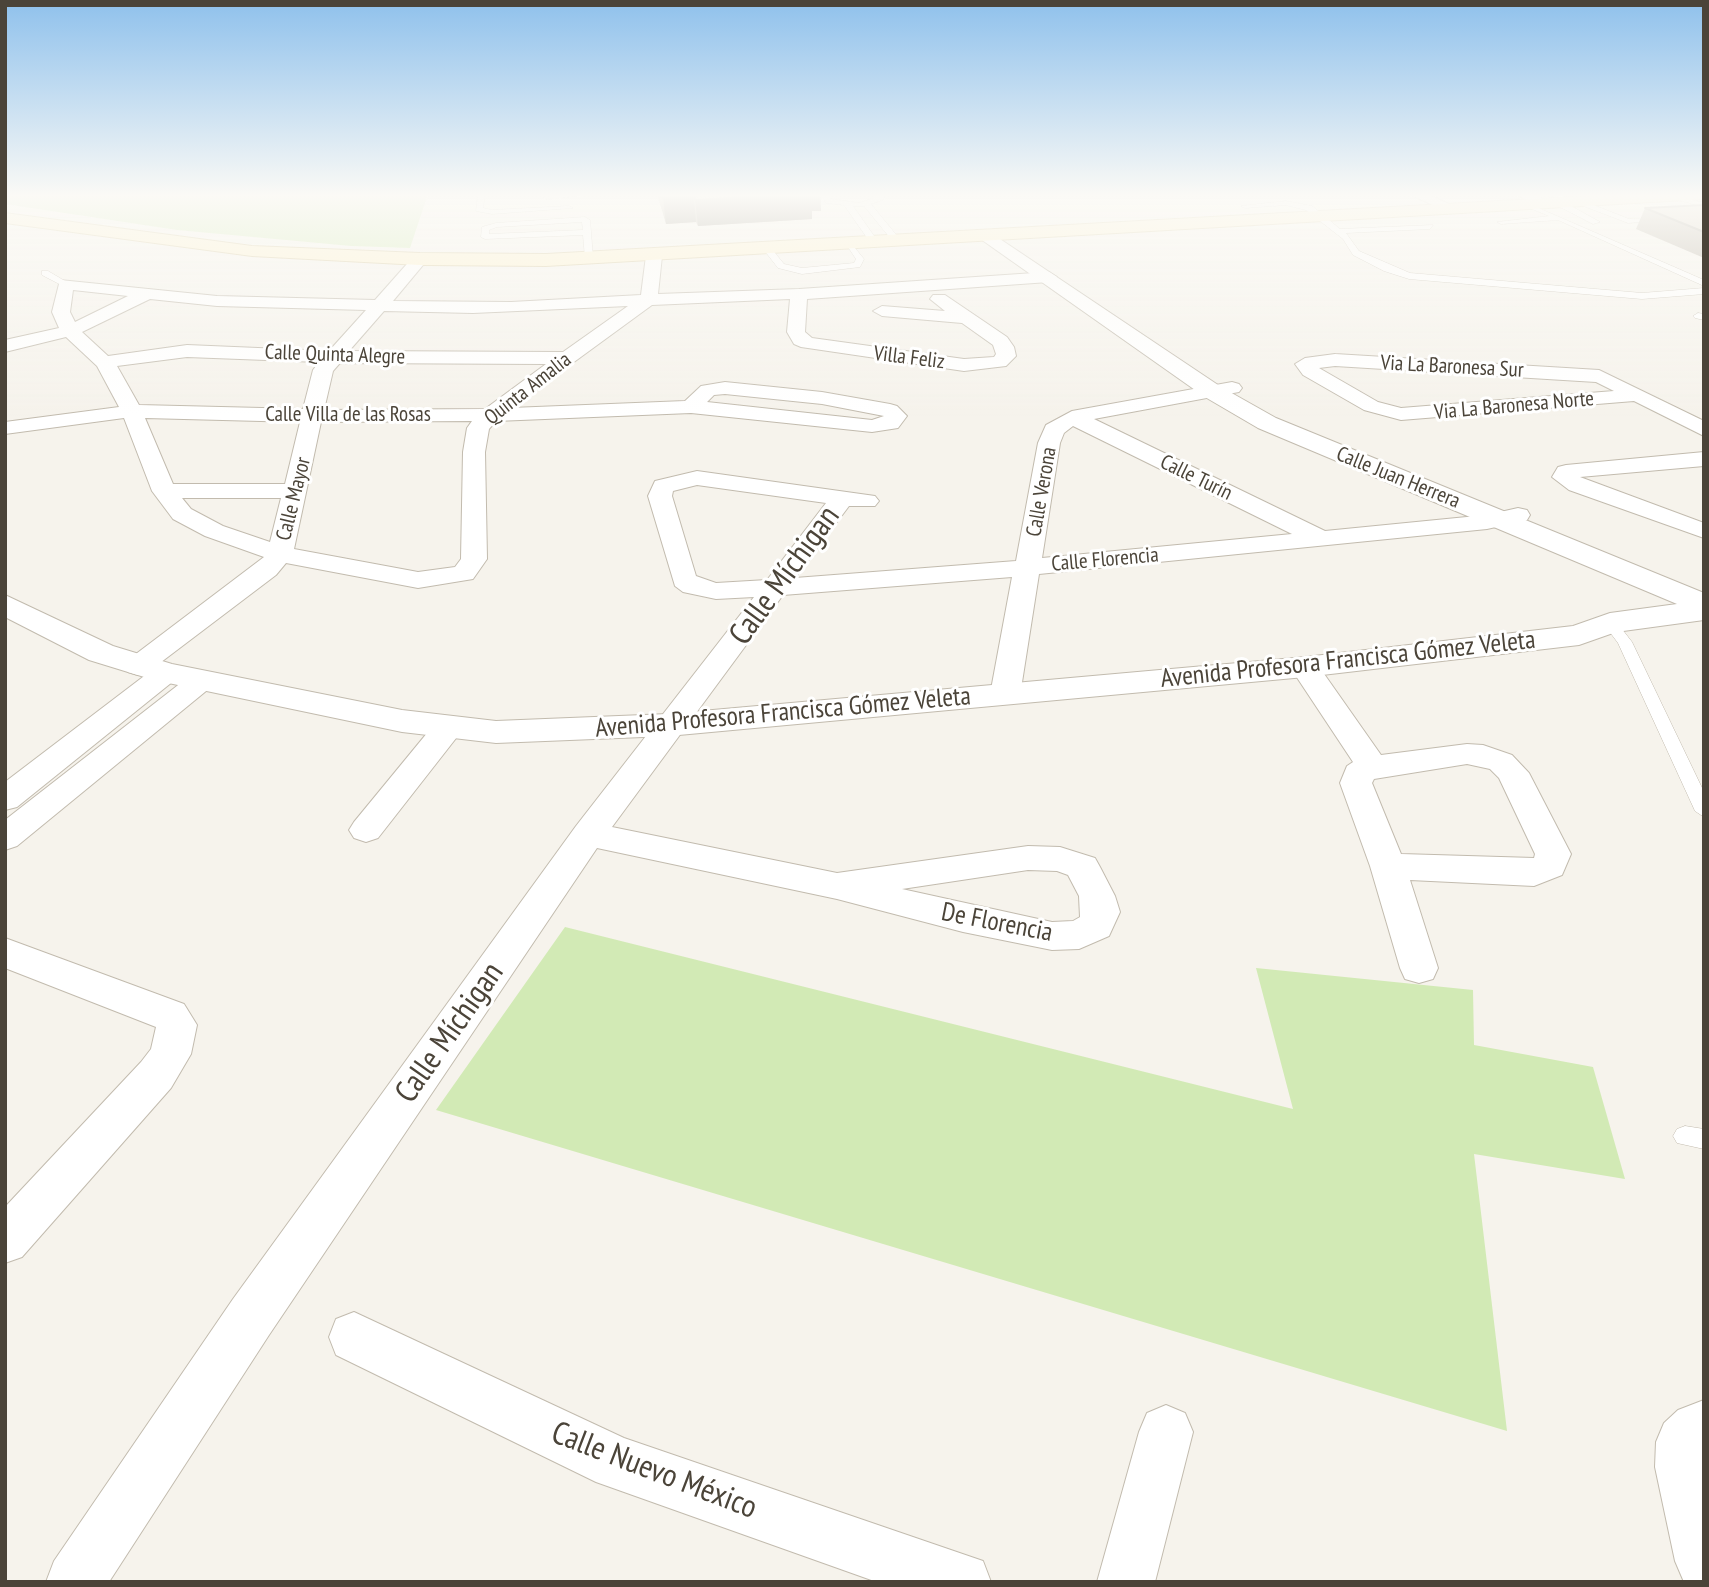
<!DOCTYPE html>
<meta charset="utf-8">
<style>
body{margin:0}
#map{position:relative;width:1709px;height:1587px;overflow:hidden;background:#f6f3ec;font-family:"PT Sans Narrow",sans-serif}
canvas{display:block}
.frame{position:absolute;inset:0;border:7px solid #4b4439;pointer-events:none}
</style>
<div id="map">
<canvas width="1709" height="1587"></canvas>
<div class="frame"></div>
</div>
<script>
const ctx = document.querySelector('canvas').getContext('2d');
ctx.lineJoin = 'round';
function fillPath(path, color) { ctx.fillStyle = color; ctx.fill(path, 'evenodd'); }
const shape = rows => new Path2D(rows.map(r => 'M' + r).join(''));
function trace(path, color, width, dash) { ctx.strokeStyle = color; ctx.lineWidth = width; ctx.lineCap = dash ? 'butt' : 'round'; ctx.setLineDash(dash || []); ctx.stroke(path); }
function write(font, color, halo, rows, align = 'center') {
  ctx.font = font + ' "PT Sans Narrow",sans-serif'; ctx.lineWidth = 6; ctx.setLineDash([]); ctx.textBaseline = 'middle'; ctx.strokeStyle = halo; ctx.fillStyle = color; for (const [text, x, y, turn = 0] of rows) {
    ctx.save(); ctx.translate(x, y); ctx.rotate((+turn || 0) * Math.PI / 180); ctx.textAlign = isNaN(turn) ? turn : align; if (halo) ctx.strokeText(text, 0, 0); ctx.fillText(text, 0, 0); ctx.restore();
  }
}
const green = shape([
 [5,194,428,194,410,248,351,246,177,230,5,204],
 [565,927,1293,1109,1256,968,1473,990,1474,1045,1593,1067,1625,1179,1474,1154,1507,1431,436,1110]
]);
const service = shape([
 [478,194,485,194,483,208,492,210,569,206,573,208,492,214,476,211,478,194],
 [568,194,587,195,547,199,543,197,568,194],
 [820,194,829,194,831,199,859,203,886,194,883,200,871,204,902,242,895,244,864,206,853,206,879,243,872,245,844,205,826,203,820,194],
 [1673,194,1704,203,1704,207,1670,198,1673,194],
 [1581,200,1629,219,1666,220,1628,223,1578,204,1581,200],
 [1286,201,1312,206,1340,229,1433,225,1430,229,1346,233,1359,251,1410,273,1642,293,1704,288,1704,294,1642,299,1409,279,1384,271,1353,255,1343,239,1306,210,1286,205,1245,208,1241,206,1286,201],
 [1556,201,1562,201,1600,222,1593,224,1556,205,1556,201],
 [1527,203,1704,280,1704,286,1558,220,1501,224,1497,222,1549,216,1527,207,1527,203],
 [585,217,590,220,591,232,593,258,589,261,585,258,583,235,485,239,481,237,482,227,496,223,585,217],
 [582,222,583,230,489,234,489,230,497,227,582,222],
 [850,242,864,259,860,267,802,274,778,268,764,250,771,248,784,264,802,268,854,263,856,259,846,244,850,242],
 [42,271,48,271,70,284,63,286,42,275,42,271],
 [1698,313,1704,314,1704,320,1695,318,1693,316,1698,313],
 [1610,619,1615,620,1632,642,1704,792,1704,817,1695,811,1618,643,1603,623,1610,619],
 [1685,1126,1704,1129,1704,1149,1677,1143,1673,1136,1677,1129,1685,1126]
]);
const minor = shape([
 [1409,194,1427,194,1460,209,1448,212,1409,194],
 [1515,194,1533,194,1553,204,1541,207,1515,194],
 [654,251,662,256,658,294,799,289,1049,272,1057,277,1049,282,807,299,805,332,812,338,964,359,994,357,996,354,993,345,962,323,882,316,873,311,882,306,945,311,930,299,933,295,945,295,1007,337,1014,347,1016,356,1006,366,964,371,801,347,794,344,787,332,790,299,652,305,511,408,685,401,701,386,725,382,822,392,890,404,897,406,907,416,898,428,872,432,691,413,496,421,489,429,485,452,487,559,473,579,418,588,286,563,276,575,148,672,138,675,128,672,123,666,128,660,264,557,205,536,173,519,152,491,124,418,5,434,5,422,119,407,97,366,66,337,5,352,5,340,59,328,52,312,60,280,217,296,375,300,414,256,420,254,428,259,393,301,511,302,641,295,646,256,654,251],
 [73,290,128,296,75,322,70,312,73,290],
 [150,299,217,306,366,310,329,351,187,345,108,356,82,332,150,299],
 [628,306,563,352,349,351,384,311,473,313,628,306],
 [187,357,319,362,313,370,303,409,139,405,117,366,187,357],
 [340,363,546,364,485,409,324,410,333,371,340,363],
 [725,394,822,404,884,416,872,420,707,402,714,395,725,394],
 [145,418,300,422,285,484,173,484,145,418],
 [472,421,467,428,463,452,461,559,455,567,418,572,294,549,321,422,472,421],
 [182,498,281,498,270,542,223,526,191,509,182,498],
 [1335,354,1599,370,1704,421,1704,436,1634,401,1401,420,1364,410,1303,375,1295,364,1305,358,1335,354],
 [1335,366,1596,382,1614,391,1401,408,1378,402,1319,368,1335,366],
 [1232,382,1239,384,1242,388,1239,392,1094,419,1325,531,1487,515,1518,508,1527,510,1530,515,1527,520,1487,529,1039,574,1020,695,1016,701,1005,704,994,701,990,695,1012,577,783,595,612,827,837,873,1028,846,1060,847,1095,858,1100,867,1115,896,1120,912,1109,936,1079,949,1052,950,963,932,837,899,597,848,269,1335,109,1582,46,1582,54,1561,233,1299,576,826,754,597,716,599,683,592,675,586,648,496,655,481,697,471,875,496,879,501,875,506,849,506,795,578,1016,561,1038,443,1046,425,1072,411,1232,382],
 [1073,426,1292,534,1042,558,1060,443,1064,433,1073,426],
 [697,485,826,503,767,580,716,583,696,576,672,496,673,491,697,485],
 [1028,870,1057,871,1068,875,1079,896,1080,917,1073,921,1052,922,902,889,1028,870],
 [1704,452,1704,466,1580,477,1704,523,1704,538,1569,490,1552,477,1558,467,1566,465,1704,452],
 [1305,658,1315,661,1381,755,1467,744,1483,745,1512,755,1529,773,1571,854,1562,875,1534,886,1410,880,1438,968,1433,979,1419,983,1405,979,1400,968,1370,866,1340,783,1347,766,1353,762,1290,667,1295,661,1305,658],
 [1467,764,1490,769,1499,778,1535,854,1534,858,1401,854,1372,783,1374,779,1467,764],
 [166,664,176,667,181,673,176,679,17,807,5,810,5,782,156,667,166,664],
 [201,672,211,675,216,681,211,687,17,846,5,850,5,820,191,675,201,672],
 [448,718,459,721,464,728,378,838,366,842,354,838,349,830,354,822,437,721,448,718],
 [5,938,184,1004,197,1025,191,1054,171,1088,22,1257,5,1263,5,1207,141,1062,151,1049,156,1027,5,968,5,938],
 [354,1312,624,1438,983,1561,991,1582,877,1582,596,1482,336,1355,329,1337,336,1319,354,1312],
 [1704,1400,1704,1582,1684,1582,1675,1561,1655,1467,1656,1442,1664,1423,1678,1410,1704,1400],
 [1166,1405,1185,1413,1193,1432,1155,1582,1097,1582,1139,1432,1147,1413,1166,1405]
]);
const tertiary = shape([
 [988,231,1221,387,1276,418,1704,593,1704,620,1616,632,1579,645,1305,677,668,736,496,743,402,732,154,680,89,660,5,617,5,595,113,646,172,664,402,710,496,721,668,714,1305,657,1573,626,1610,613,1677,604,1258,428,1205,397,982,240,979,236,988,231]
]);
const secondary = shape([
 [1625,194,1704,194,1704,199,546,266,420,265,252,256,5,223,5,213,252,246,420,253,546,254,1625,194]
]);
const wall = shape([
 [657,194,820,194,821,211,812,211,812,219,698,226,696,222,666,224],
 [1704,205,1704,258,1636,229,1645,208]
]);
const shadedWall = shape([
 [802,194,820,194,821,211,812,211,812,219,698,226,695,200],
 [694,196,696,222,666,224,663,198]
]);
const building = shape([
 [662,194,802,194,695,200,694,196,663,198,662,194],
 [1704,205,1704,232,1645,208,1704,205]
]);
const farStreetnames = [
 ["Calle Quinta Alegre",335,355,2],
 ["Villa Feliz",909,358,7],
 ["Via La Baronesa Sur",1452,367,3],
 ["Quinta Amalia",528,389,-38],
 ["Via La Baronesa Norte",1514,406,-5],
 ["Calle Villa de las Rosas",348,415],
 ["Calle Turín",1196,478,26],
 ["Calle Juan Herrera",1398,478,22],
 ["Calle Verona",1042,492,-80],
 ["Calle Mayor",294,499,-76],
 ["Calle Florencia",1105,560,-5]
];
const streetNames = [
 ["Avenida Profesora Francisca Gómez Veleta",1348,660,-6],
 ["Avenida Profesora Francisca Gómez Veleta",783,713,-5],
 ["De Florencia",997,923,11]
];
const nearStreetnames = [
 ["Calle Míchigan",785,576,-54],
 ["Calle Míchigan",450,1033,-55],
 ["Calle Nuevo México",654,1471,21]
];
fillPath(green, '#d2eab5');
trace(service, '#c2bbae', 1);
trace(minor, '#c2bbae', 2);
trace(tertiary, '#c2bbae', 2);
trace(secondary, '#d6c79b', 2);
fillPath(service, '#fff');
fillPath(minor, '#fff');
fillPath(tertiary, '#fff');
fillPath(secondary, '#fff3cd');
fillPath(wall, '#bab2a6');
fillPath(shadedWall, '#979187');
fillPath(building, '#d8cfc1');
trace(building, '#979187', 2);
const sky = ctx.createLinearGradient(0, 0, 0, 416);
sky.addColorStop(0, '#8fc1ec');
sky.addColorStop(0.47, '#fbfaf6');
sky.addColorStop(1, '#fbfaf600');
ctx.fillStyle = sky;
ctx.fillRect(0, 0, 1709, 416);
write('21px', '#4b4439', '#fff', farStreetnames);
write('26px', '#4b4439', '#fff', streetNames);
write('32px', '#4b4439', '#fff', nearStreetnames);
</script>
